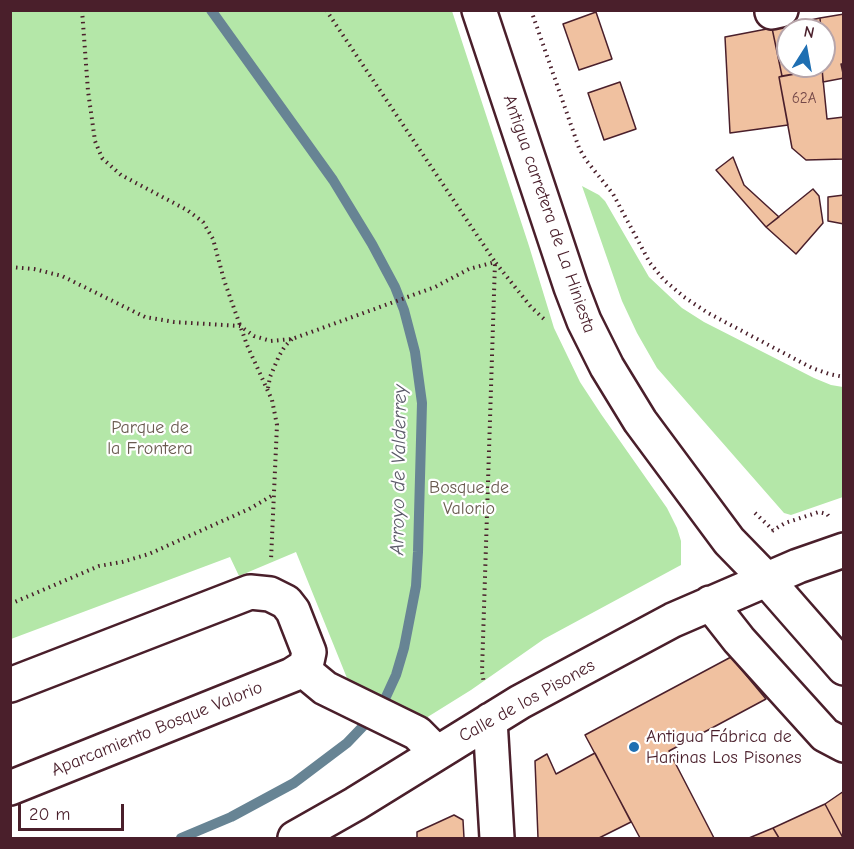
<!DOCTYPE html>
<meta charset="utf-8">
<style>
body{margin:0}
#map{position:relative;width:854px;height:849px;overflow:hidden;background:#fff;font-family:"Comic Neue",sans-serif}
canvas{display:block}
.frame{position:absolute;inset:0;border:12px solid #4a1f2b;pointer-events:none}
.north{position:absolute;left:776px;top:18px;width:60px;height:60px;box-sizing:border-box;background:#fff;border:2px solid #b7a5aa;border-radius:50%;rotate:11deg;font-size:16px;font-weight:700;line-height:24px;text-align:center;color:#4a1f2b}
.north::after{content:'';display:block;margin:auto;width:21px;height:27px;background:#1f6fb2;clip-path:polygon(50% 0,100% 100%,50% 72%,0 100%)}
.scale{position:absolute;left:18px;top:804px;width:106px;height:27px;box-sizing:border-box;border:3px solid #4a1f2b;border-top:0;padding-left:8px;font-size:18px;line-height:21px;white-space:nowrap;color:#4a1f2b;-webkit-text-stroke:4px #fff;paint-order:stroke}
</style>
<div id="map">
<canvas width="854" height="849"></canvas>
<div class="frame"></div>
<div class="north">N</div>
<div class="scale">20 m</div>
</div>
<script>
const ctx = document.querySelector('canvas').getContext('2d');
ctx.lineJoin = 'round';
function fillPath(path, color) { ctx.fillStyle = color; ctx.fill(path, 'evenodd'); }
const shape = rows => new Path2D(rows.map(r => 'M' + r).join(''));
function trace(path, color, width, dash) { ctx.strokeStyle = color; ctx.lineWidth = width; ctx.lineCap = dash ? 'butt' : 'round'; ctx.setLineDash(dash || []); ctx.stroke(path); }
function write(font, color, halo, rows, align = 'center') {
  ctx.font = font + ' "Comic Neue",sans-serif'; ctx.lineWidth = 4.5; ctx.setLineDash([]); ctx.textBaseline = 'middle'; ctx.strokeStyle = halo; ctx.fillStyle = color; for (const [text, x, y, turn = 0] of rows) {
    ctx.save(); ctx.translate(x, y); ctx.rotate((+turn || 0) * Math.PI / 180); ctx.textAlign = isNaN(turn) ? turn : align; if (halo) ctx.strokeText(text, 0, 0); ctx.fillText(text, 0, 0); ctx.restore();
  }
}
const green = shape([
 [11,11,452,11,529,246,554,328,580,382,601,414,667,508,677,528,681,541,681,565,544,639,471,690,426,718,349,683,296,552,239,576,230,557,11,639],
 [582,186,599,195,605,201,649,277,682,308,704,322,814,378,831,385,843,387,843,497,791,515,784,513,657,368,637,333,622,301]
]);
const stream = shape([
 [181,838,231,817,294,783,347,743,370,719,385,699,396,675,404,648,416,586,418,552,422,403,415,352,404,310,395,287,372,244,333,180,211,10]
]);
const building = shape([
 [596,12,612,59,579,70,563,24,596,12],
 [844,14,844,64,841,64,844,78,823,82,822,66,824,66,824,30,821,30,820,18,844,14],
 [820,18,821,30,788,30,788,66,822,66,822,69,782,76,772,28,820,18],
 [772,28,782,76,779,77,788,125,730,133,725,37,772,28],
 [822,69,827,119,844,117,844,159,806,160,792,148,779,77,822,69],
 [620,82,636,129,604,140,588,93,620,82],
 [733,157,744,185,779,217,766,227,716,170,733,157],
 [813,189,819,196,823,223,796,254,766,227,813,189],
 [844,195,844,224,828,221,828,197,844,195],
 [731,657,766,699,669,751,714,838,640,838,585,735,731,657],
 [595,753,631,822,599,838,538,838,535,761,547,754,556,774,595,753],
 [844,791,844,838,843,838,825,804,844,791],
 [825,804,843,838,779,838,773,828,825,804],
 [454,815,463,820,464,838,417,838,417,832,454,815],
 [773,828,779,838,749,838,773,828]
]);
const path = shape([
 [82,10,88,91,95,141,102,158,121,175,187,210,203,222,213,239,224,280,247,345,272,400,277,425,271,560],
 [326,10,495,262,482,671,484,684],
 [531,10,579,148,586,160,613,194,650,263,664,280,684,297,708,313,812,368,829,374,844,377],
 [10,267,34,269,62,276,145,317,174,322,240,326,254,336,271,341,292,339,435,287,469,269,495,262,531,307,544,319],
 [268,388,270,377,279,356,285,346,292,339],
 [755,513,773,530],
 [772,531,785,523,819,512,827,514,830,518],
 [10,604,99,566,122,562,149,554,249,509,273,495]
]);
const minor = shape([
 [479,10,571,287,584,321,607,367,640,421,729,541,766,579,844,668],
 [772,12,781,10],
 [710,603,739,640,825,735,844,745],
 [302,669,325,688,417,733,428,744,434,754],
 [10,685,250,592,270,594,286,602,293,611,309,652,306,666,292,675,10,788],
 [490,720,497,838],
 [295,838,355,804,520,702,673,620,798,566,844,550]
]);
const markers = [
 [634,747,6,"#1f6fb2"]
];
const numberNames = [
 ["62A",804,99]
];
const streetNames = [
 ["Antigua carretera de La Hiniesta",549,214,71],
 ["Calle de los Pisones",527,701,-29],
 ["Aparcamiento Bosque Valorio",157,729,-22]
];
const parkNames = [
 ["Parque de",150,428],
 ["la Frontera",150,449],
 ["Bosque de",469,488],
 ["Valorio",469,509]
];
const poiNames = [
 ["Antigua Fábrica de",646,737],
 ["Harinas Los Pisones",646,758]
];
const waterNames = [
 ["Arroyo de Valderrey",399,470,-89]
];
fillPath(green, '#b4e7a8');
trace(stream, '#678494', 10);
fillPath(building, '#f0c1a0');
trace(building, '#4a1f2b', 1.5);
trace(minor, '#4a1f2b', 38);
trace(path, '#4a1f2b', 4, [1.5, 4.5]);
trace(minor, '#fff', 33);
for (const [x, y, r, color] of markers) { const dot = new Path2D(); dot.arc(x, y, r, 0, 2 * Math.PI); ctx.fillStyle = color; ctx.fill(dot); trace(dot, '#fff', 2); }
write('15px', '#744848', null, numberNames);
write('18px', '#4a1f2b', '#fff', streetNames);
write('18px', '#6a5b50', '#fff', parkNames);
write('18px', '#4a1f2b', '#fff', poiNames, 'left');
write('italic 20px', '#5b5a68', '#fff', waterNames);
</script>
